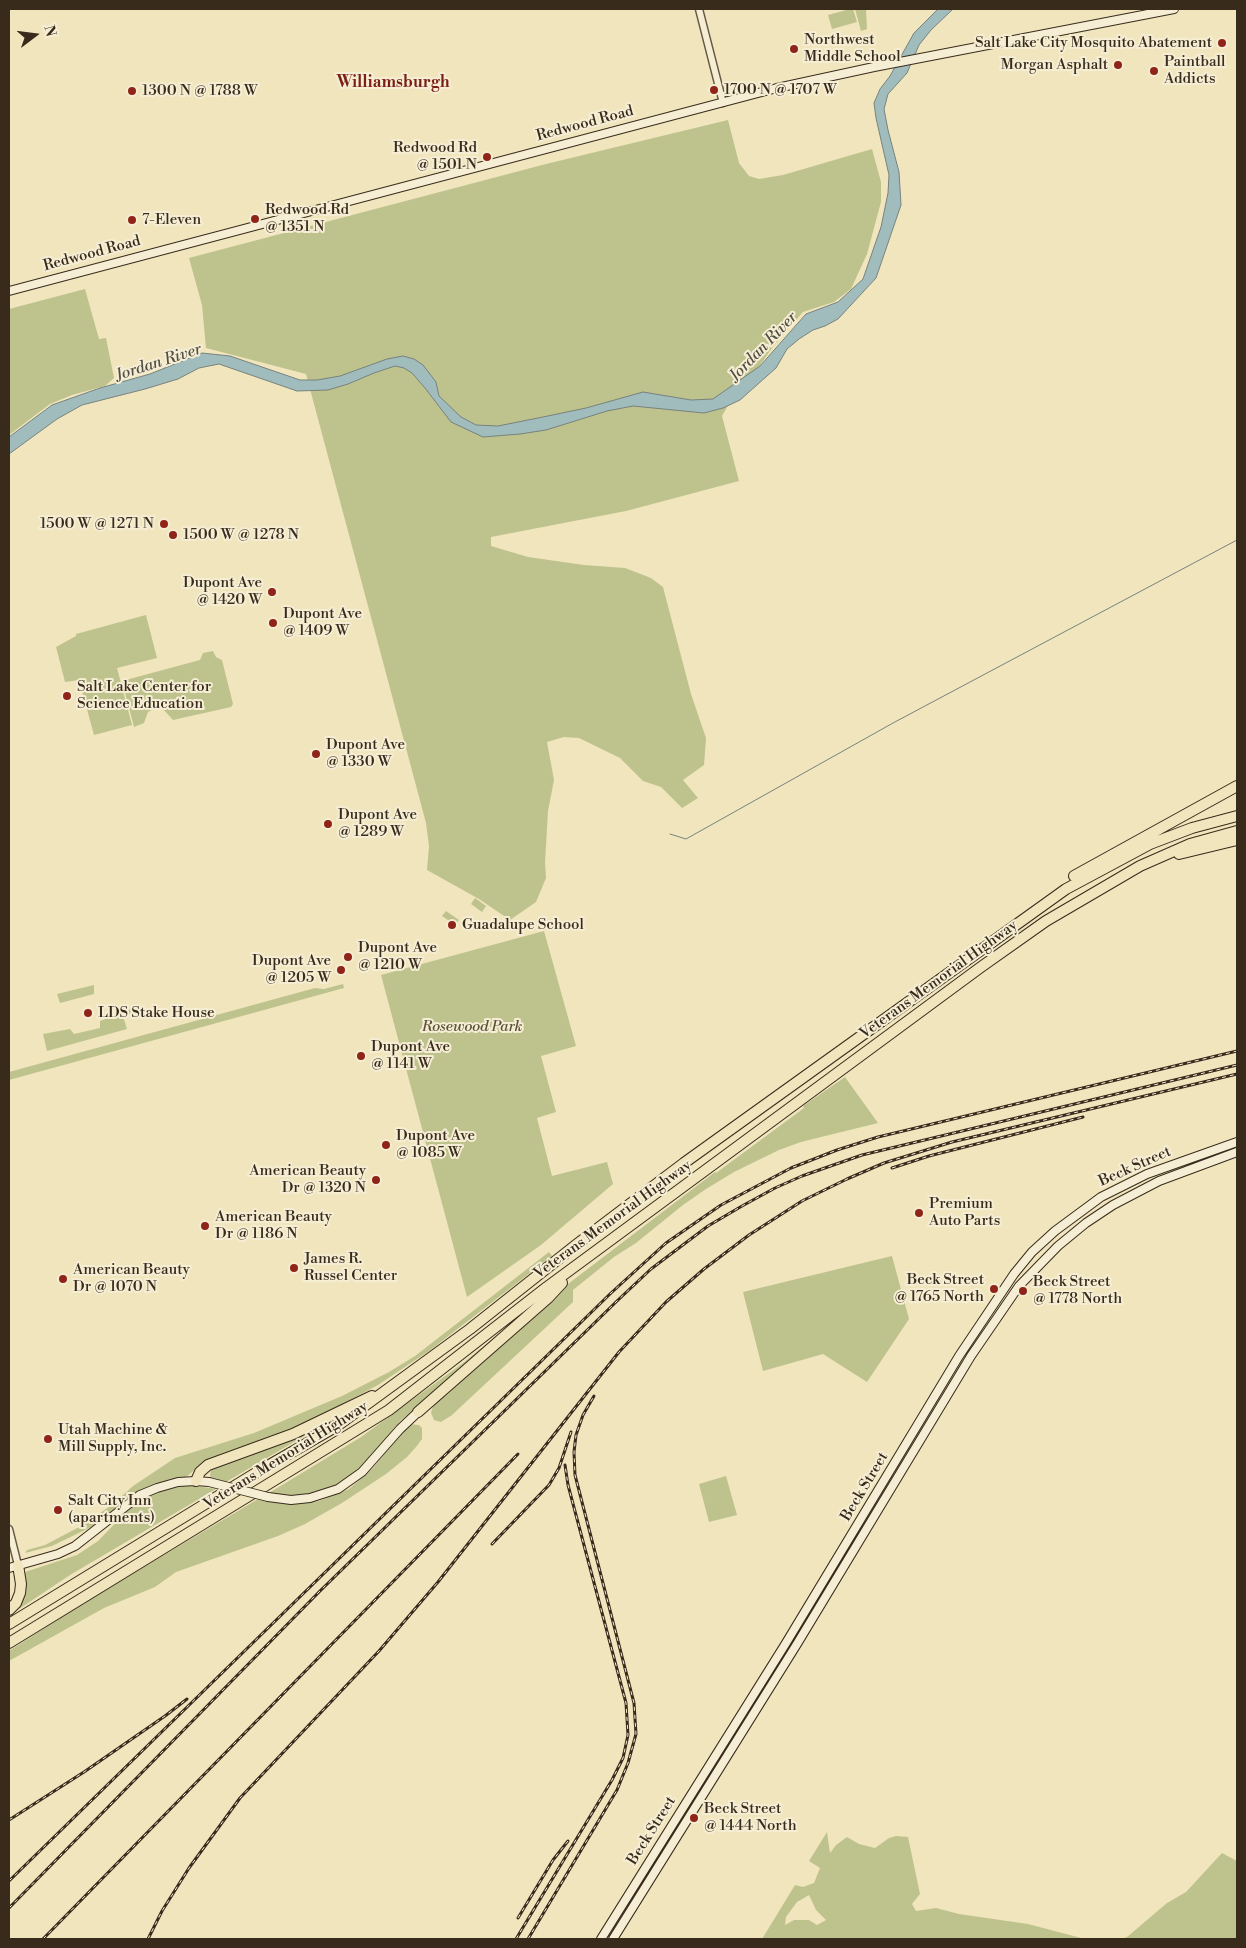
<!DOCTYPE html>
<style>
body{margin:0}
#map{position:relative;width:1246px;height:1948px;overflow:hidden;background:#f1e5bd;font-family:"Libre Bodoni",serif}
canvas{display:block}
.frame{position:absolute;inset:0;border:10px solid #382b1c;pointer-events:none}
.north{position:absolute;left:10px;top:10px;width:50px;height:50px;-webkit-text-stroke:4px #f6eed4;paint-order:stroke;rotate:75deg;font-size:14px;font-weight:700;line-height:20px;text-align:center;color:#382b1c}
.north::after{content:'';display:block;margin:auto;width:18px;height:22px;background:#382b1c;clip-path:polygon(50% 0,100% 100%,50% 72%,0 100%)}
</style>
<div id="map">
<canvas width="1246" height="1948"></canvas>
<div class="frame"></div>
<div class="north">N</div>
</div>
<script>
const ctx = document.querySelector('canvas').getContext('2d');
ctx.lineJoin = 'round';
function fillPath(path, color) { ctx.fillStyle = color; ctx.fill(path, 'evenodd'); }
const shape = rows => new Path2D(rows.map(r => 'M' + r).join(''));
function trace(path, color, width, dash) { ctx.strokeStyle = color; ctx.lineWidth = width; ctx.lineCap = dash ? 'butt' : 'round'; ctx.setLineDash(dash || []); ctx.stroke(path); }
function write(font, color, halo, rows, align = 'center') {
  ctx.font = font + ' "Libre Bodoni",serif'; ctx.lineWidth = 4; ctx.setLineDash([]); ctx.textBaseline = 'middle'; ctx.strokeStyle = halo; ctx.fillStyle = color; for (const [text, x, y, turn = 0] of rows) {
    ctx.save(); ctx.translate(x, y); ctx.rotate((+turn || 0) * Math.PI / 180); ctx.textAlign = isNaN(turn) ? turn : align; if (halo) ctx.strokeText(text, 0, 0); ctx.fillText(text, 0, 0); ctx.restore();
  }
}
const green = shape([
 [850,9,853,9,857,22,832,29,828,15],
 [855,9,866,9,867,29,861,31],
 [728,120,739,163,749,176,759,179,783,175,872,149,881,182,881,202,867,254,851,289,834,302,803,312,772,348,758,368,740,385,722,416,739,481,626,511,491,537,491,546,528,557,584,565,625,568,651,578,663,587,691,694,706,738,704,765,683,780,698,798,682,808,661,787,643,781,620,758,579,738,564,737,547,742,554,780,548,811,545,863,546,878,536,902,510,920,479,899,427,870,429,846,426,823,306,374,206,348,202,305,189,258,546,164],
 [85,289,99,339,106,338,114,378,105,386,72,395,50,404,9,435,9,309],
 [146,615,157,658,117,668,132,725,94,735,79,680,65,682,56,647,76,636,76,634],
 [213,651,216,657,222,660,233,704,231,707,173,720,163,709,157,707,148,712,144,723,134,727,122,681,200,660,203,653],
 [475,898,486,906,482,912,471,904],
 [446,911,459,920,455,925,442,916],
 [544,931,576,1046,541,1056,556,1112,537,1118,552,1176,607,1162,613,1184,541,1245,467,1297,381,975],
 [343,984,344,988,9,1080,9,1072,315,988,324,989],
 [94,985,94,994,60,1003,57,994],
 [133,1008,135,1013,123,1016,127,1029,47,1051,43,1034,70,1029,74,1034,100,1028,100,1021],
 [845,1077,878,1123,801,1142,779,1150,734,1172,706,1189,683,1205,636,1243,614,1257,573,1290,573,1302,452,1415,441,1422,434,1420,431,1413,434,1403,448,1394,460,1381,564,1287,715,1172,716,1173,804,1108,803,1106],
 [549,1252,552,1256,429,1351,378,1385,303,1425,202,1464,186,1477,149,1486,134,1495,91,1527,52,1546,25,1553,27,1550,45,1545,83,1525,113,1504,133,1486,175,1458,254,1433,342,1396,389,1372,415,1356],
 [892,1256,909,1319,867,1382,823,1354,763,1371,743,1292],
 [501,1332,502,1335,400,1421,359,1470,348,1479,326,1490,310,1494,296,1496,269,1493,361,1437,463,1363],
 [328,1422,226,1482,212,1478,210,1476,211,1469],
 [410,1424,419,1425,422,1428,422,1439,416,1447,407,1457,386,1474,342,1503,305,1524,278,1536,176,1572,155,1587,104,1608,9,1661,9,1651,12,1649,92,1598,258,1499,284,1504,298,1504,319,1501,349,1489,372,1469],
 [726,1476,737,1515,709,1522,699,1484],
 [189,1485,216,1489,70,1575,10,1615,25,1572,77,1555,98,1541,131,1507,146,1497,162,1490],
 [827,1832,830,1853,836,1845,847,1837,859,1844,875,1848,889,1838,896,1836,908,1837,920,1894,912,1904,916,1911,936,1908,959,1914,1028,1924,1085,1939,762,1939,795,1885,803,1887,814,1883,820,1868,809,1861],
 [809,1895,816,1910,826,1920,817,1925,809,1920,794,1920,785,1925,786,1917,797,1902],
 [1222,1853,1237,1861,1237,1939,1121,1939,1127,1937,1167,1903,1186,1892]
]);
const water = shape([
 [938,9,953,9,931,30,919,45,907,73,888,94,884,109,888,130,899,172,901,205,876,278,838,319,825,326,813,330,799,339,787,349,776,368,740,400,723,408,704,413,633,406,607,411,546,430,520,434,483,437,451,422,425,388,412,373,404,368,395,366,374,373,348,384,328,390,297,391,219,364,199,368,178,379,145,389,82,405,57,419,9,454,9,437,52,405,100,388,150,374,202,353,230,356,300,380,317,380,340,376,387,359,403,356,414,359,423,365,436,382,439,396,461,417,476,425,498,426,543,417,586,408,643,392,691,400,713,399,760,366,806,314,838,302,863,279,881,227,888,193,889,175,876,118,874,103,880,89,890,76,914,33,938,9]
]);
const stream = shape([
 [670,834,686,839,893,723,1237,540]
]);
const tertiary = shape([
 [699,9,723,103],
 [9,1529,18,1565]
]);
const secondary = shape([
 [9,291,777,88,874,67,1174,9],
 [268,1497,291,1500,310,1498,338,1489,362,1472,400,1429,418,1412],
 [9,1568,58,1554,75,1546,140,1495,157,1488,178,1482,196,1481,209,1482],
 [601,1939,786,1643,959,1356,1014,1274,1032,1252,1055,1231,1101,1197,1147,1174,1237,1142],
 [613,1939,797,1644,971,1356,1019,1286,1058,1246,1086,1223,1113,1205,1159,1181,1237,1152]
]);
const motorway = shape([
 [1179,854,1237,840],
 [1074,876,1237,786],
 [418,1412,548,1298,562,1283],
 [196,1481,200,1472,208,1465,293,1434,372,1396],
 [9,1610,16,1603,20,1593,21,1584,18,1565],
 [9,1624,259,1471,337,1426,470,1329,576,1245,684,1163,1066,889,1150,844,1192,828,1237,816],
 [9,1643,389,1410,547,1287,981,967,1046,921,1140,866,1190,844,1237,831]
]);
const rail = shape([
 [892,1168,929,1156,1083,1117],
 [492,1544,549,1485,559,1468,571,1432],
 [9,1820,84,1772,165,1716,187,1699],
 [9,1881,611,1293,666,1243,721,1205,791,1168,837,1150,878,1137,1237,1051],
 [9,1908,320,1591,617,1301,651,1269,708,1226,742,1206,775,1188,802,1176,862,1155,1237,1065],
 [518,1918,553,1860,568,1841],
 [43,1939,518,1454],
 [148,1939,162,1911,189,1868,240,1798,379,1651,438,1582,619,1352,666,1302,704,1269,749,1235,802,1201,847,1179,884,1163,952,1142,1237,1074],
 [516,1939,612,1780,623,1758,628,1735,626,1703,568,1485,565,1465],
 [528,1939,617,1790,628,1763,636,1734,634,1703,575,1475,574,1452,576,1435,583,1415,594,1396]
]);
const secondaryBridge = shape([
 [209,1482,268,1497]
]);
const markers = [
 [1222,43,5,"#8f2418"],
 [794,49,5,"#8f2418"],
 [1118,65,5,"#8f2418"],
 [1154,71,5,"#8f2418"],
 [714,90,5,"#8f2418"],
 [132,91,5,"#8f2418"],
 [487,157,5,"#8f2418"],
 [255,219,5,"#8f2418"],
 [132,220,5,"#8f2418"],
 [164,524,5,"#8f2418"],
 [173,535,5,"#8f2418"],
 [272,592,5,"#8f2418"],
 [273,623,5,"#8f2418"],
 [67,696,5,"#8f2418"],
 [316,754,5,"#8f2418"],
 [328,824,5,"#8f2418"],
 [452,925,5,"#8f2418"],
 [348,957,5,"#8f2418"],
 [341,970,5,"#8f2418"],
 [88,1013,5,"#8f2418"],
 [361,1056,5,"#8f2418"],
 [386,1145,5,"#8f2418"],
 [376,1180,5,"#8f2418"],
 [919,1213,5,"#8f2418"],
 [205,1226,5,"#8f2418"],
 [294,1268,5,"#8f2418"],
 [63,1279,5,"#8f2418"],
 [994,1289,5,"#8f2418"],
 [1023,1291,5,"#8f2418"],
 [48,1439,5,"#8f2418"],
 [58,1510,5,"#8f2418"],
 [694,1818,5,"#8f2418"]
];
const poiNames = [
 ["Northwest",804,40],
 ["Middle School",804,57],
 ["Salt Lake City Mosquito Abatement",1212,43,"right"],
 ["Paintball",1164,62],
 ["Addicts",1164,79],
 ["Morgan Asphalt",1108,65,"right"],
 ["1700 N @ 1707 W",724,90],
 ["1300 N @ 1788 W",142,91],
 ["Redwood Rd",477,148,"right"],
 ["@ 1501 N",477,165,"right"],
 ["Redwood Rd",265,210],
 ["@ 1351 N",265,227],
 ["7-Eleven",142,220],
 ["1500 W @ 1271 N",154,524,"right"],
 ["1500 W @ 1278 N",183,535],
 ["Dupont Ave",262,583,"right"],
 ["@ 1420 W",262,600,"right"],
 ["Dupont Ave",283,614],
 ["@ 1409 W",283,631],
 ["Salt Lake Center for",77,687],
 ["Science Education",77,704],
 ["Dupont Ave",326,745],
 ["@ 1330 W",326,762],
 ["Dupont Ave",338,815],
 ["@ 1289 W",338,832],
 ["Guadalupe School",462,925],
 ["Dupont Ave",358,948],
 ["@ 1210 W",358,965],
 ["Dupont Ave",331,961,"right"],
 ["@ 1205 W",331,978,"right"],
 ["LDS Stake House",98,1013],
 ["Dupont Ave",371,1047],
 ["@ 1141 W",371,1064],
 ["Dupont Ave",396,1136],
 ["@ 1085 W",396,1153],
 ["American Beauty",366,1171,"right"],
 ["Dr @ 1320 N",366,1188,"right"],
 ["Premium",929,1204],
 ["Auto Parts",929,1221],
 ["American Beauty",215,1217],
 ["Dr @ 1186 N",215,1234],
 ["James R.",304,1259],
 ["Russel Center",304,1276],
 ["American Beauty",73,1270],
 ["Dr @ 1070 N",73,1287],
 ["Beck Street",984,1280,"right"],
 ["@ 1765 North",984,1297,"right"],
 ["Beck Street",1033,1282],
 ["@ 1778 North",1033,1299],
 ["Utah Machine &",58,1430],
 ["Mill Supply, Inc.",58,1447],
 ["Salt City Inn",68,1501],
 ["(apartments)",68,1518],
 ["Beck Street",704,1809],
 ["@ 1444 North",704,1826]
];
const streetNames = [
 ["Redwood Road",585,124,-15],
 ["Redwood Road",92,254,-15],
 ["Veterans Memorial Highway",939,980,-36],
 ["Beck Street",1135,1167,-24],
 ["Veterans Memorial Highway",613,1220,-36],
 ["Veterans Memorial Highway",286,1456,-32],
 ["Beck Street",865,1487,-59],
 ["Beck Street",652,1831,-58]
];
const parkNames = [
 ["Rosewood Park",472,1027]
];
const neighbourhoodNames = [
 ["Williamsburgh",393,83]
];
const waterNames = [
 ["Jordan River",764,347,-46],
 ["Jordan River",159,363,-18]
];
fillPath(green, '#bec38e');
fillPath(water, '#a1bcbd');
trace(water, '#77827d', 1);
trace(stream, '#77827d', 1);
trace(tertiary, '#665a44', 9);
trace(secondary, '#382b1c', 10);
trace(motorway, '#382b1c', 12);
trace(tertiary, '#f6eed4', 6);
trace(secondary, '#f6eed4', 8);
trace(motorway, '#f1e5bd', 10);
trace(rail, '#382b1c', 3);
trace(rail, '#f6eed4', 1, [4]);
trace(secondaryBridge, '#382b1c', 10, []);
trace(secondaryBridge, '#f6eed4', 8);
for (const [x, y, r, color] of markers) { const dot = new Path2D(); dot.arc(x, y, r, 0, 2 * Math.PI); ctx.fillStyle = color; ctx.fill(dot); trace(dot, '#f6eed4', 2); }
write('15px', '#382b1c', '#f6eed4', poiNames, 'left');
write('15px', '#382b1c', '#f6eed4', streetNames);
write('italic 15px', '#5a5138', '#f6eed4', parkNames);
write('bold 16px', '#7a1f14', '#f6eed4', neighbourhoodNames);
write('italic 16px', '#524f44', '#f6eed4', waterNames);
</script>
